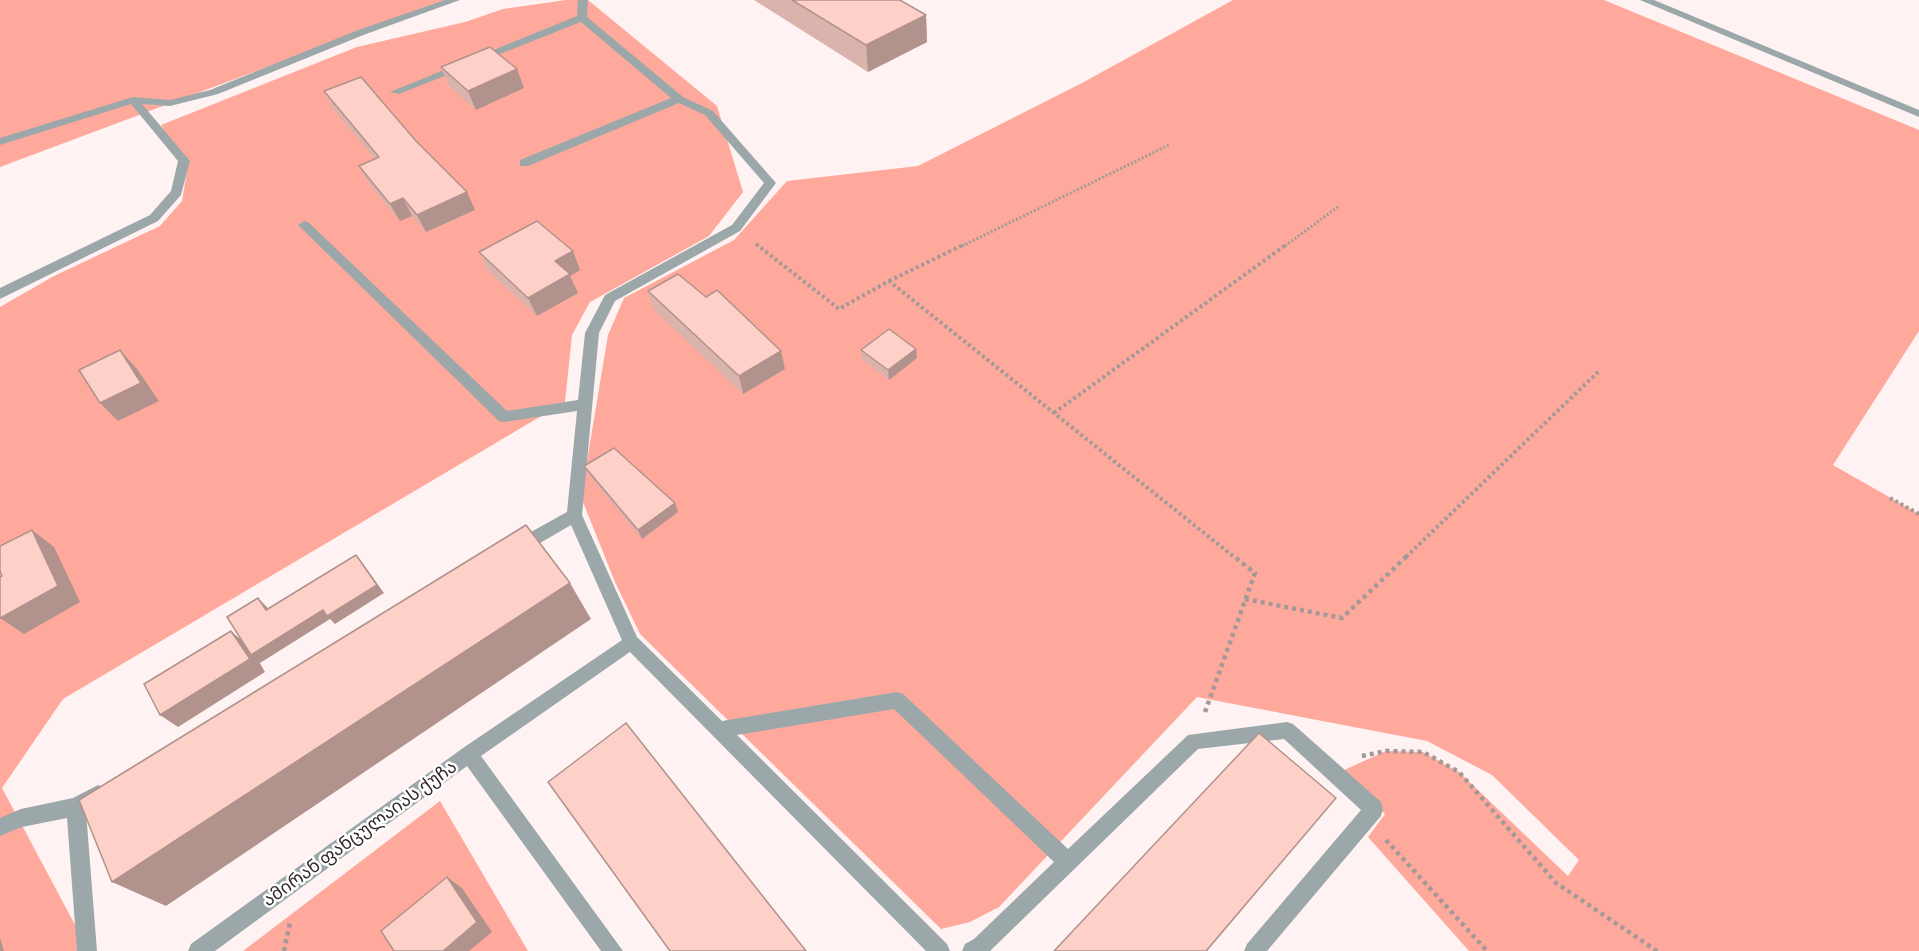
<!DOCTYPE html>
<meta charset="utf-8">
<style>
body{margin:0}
canvas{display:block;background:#fef3f2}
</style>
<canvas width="1919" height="951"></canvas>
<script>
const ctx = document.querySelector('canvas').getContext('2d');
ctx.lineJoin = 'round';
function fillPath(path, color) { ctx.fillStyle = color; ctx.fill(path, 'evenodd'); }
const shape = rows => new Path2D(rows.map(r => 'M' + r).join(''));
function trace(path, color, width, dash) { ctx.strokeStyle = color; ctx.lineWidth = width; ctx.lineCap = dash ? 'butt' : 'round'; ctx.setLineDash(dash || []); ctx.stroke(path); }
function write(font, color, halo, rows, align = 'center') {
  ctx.font = font + ' Manrope,"Noto Sans Georgian",sans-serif'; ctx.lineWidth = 5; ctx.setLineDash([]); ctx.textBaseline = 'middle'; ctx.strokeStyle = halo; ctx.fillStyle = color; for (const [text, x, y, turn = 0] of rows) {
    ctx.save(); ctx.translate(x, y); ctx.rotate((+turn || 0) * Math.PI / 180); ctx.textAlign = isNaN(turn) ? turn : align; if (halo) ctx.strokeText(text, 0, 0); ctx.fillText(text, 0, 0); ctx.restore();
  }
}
const green = shape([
 [0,0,446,0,0,167],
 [566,0,588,0,717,106,743,192,709,236,590,302,572,335,565,402,63,699,2,788,89,951,0,951,0,307,54,276,160,226,182,201,187,171,161,125,357,47,465,22,503,9],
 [1233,0,1604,0,1919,130,1919,331,1833,465,1919,514,1919,951,1469,951,1368,837,1385,814,1342,771,1386,751,1423,752,1459,772,1568,876,1579,860,1492,775,1427,741,1197,697,999,907,970,922,941,929,640,634,615,582,581,497,608,335,624,298,734,240,787,181,918,166,1082,83],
 [440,801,528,951,243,951]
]);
const pathFar2 = shape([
 [756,244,758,246],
 [962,246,1169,145],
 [1285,246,1339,206]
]);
const pathFar1 = shape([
 [756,244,839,309,889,281,1234,557],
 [889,281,965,244],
 [1054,413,1287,244],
 [1890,498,1919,514],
 [1406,557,1599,371]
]);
const path = shape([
 [1245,599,1342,618,1408,555],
 [1205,712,1255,573,1232,555],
 [1362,756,1386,751,1423,752,1459,772,1556,883,1657,951],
 [1386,840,1487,951],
 [284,951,290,922]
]);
const lane = shape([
 [445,0,460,0,366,34,218,94,170,106,142,104,190,161,181,195,158,221,0,299,0,288,150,215,171,191,178,161,131,104,0,145,0,138,133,97,170,100,210,90,358,30,445,0],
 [578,0,588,0,587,17,683,97,713,111,776,183,740,231,615,301,599,333,582,515,637,637,722,721,897,692,903,694,1068,849,1188,735,1287,722,1293,724,1381,802,1383,809,1381,816,1267,951,1244,951,1247,944,1361,810,1284,739,1198,749,990,951,962,951,965,944,974,939,1054,862,894,709,737,735,947,944,950,951,926,951,625,647,571,525,523,553,517,555,511,553,509,548,511,543,567,512,577,411,504,422,499,421,298,225,304,221,308,222,507,411,578,400,585,333,605,295,732,225,764,183,705,115,679,103,528,166,520,166,520,160,671,98,581,22,399,94,390,92,577,16,578,0],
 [98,785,105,788,107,794,105,800,86,812,97,951,77,951,67,818,22,827,0,836,0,818,21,809,73,798,98,785]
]);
const street = shape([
 [1640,0,1654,0,1919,110,1919,117,1640,0],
 [631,634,637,637,639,642,637,647,481,756,623,951,601,951,467,766,215,951,188,951,191,944,463,748,631,634]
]);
const wall = shape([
 [754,0,900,0,926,15,927,42,868,72],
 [441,67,517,69,524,88,476,110,449,86],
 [324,91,475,210,426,232,412,216,400,221,369,184,359,166,375,159,333,109],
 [479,252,580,270,570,276,578,293,537,316,488,271],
 [648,291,785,369,743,394,654,310],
 [861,350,917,358,889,380,862,359],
 [584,466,678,512,642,539,589,475]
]);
const shadedWall = shape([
 [926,15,927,42,868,72,866,45],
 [517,69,524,88,476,110,468,91],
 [467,192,475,210,426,232,417,215],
 [403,198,412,216,400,221,390,204],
 [573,251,580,270,570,276,578,293,537,316,528,298,555,261],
 [916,349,917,358,889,380,888,370],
 [120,350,137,369,159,401,118,421,100,403],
 [781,351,785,369,743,394,739,376],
 [675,503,678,512,642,539,638,530],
 [32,530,54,547,80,602,24,634,0,618],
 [356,555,363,564,384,593,335,624,330,619,260,663,258,660,265,672,178,727,160,715,231,631,246,644,323,610],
 [570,583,591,619,166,906,112,882],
 [258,598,267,607,274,619,266,610],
 [1336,798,1207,951,1206,951],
 [447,877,462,888,492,932,469,951,443,951],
 [0,938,4,951,0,951]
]);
const building = shape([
 [792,0,900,0,926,15,866,45,792,0],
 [490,47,517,69,468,91,441,67,490,47],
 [361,77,416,141,467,192,417,215,403,198,390,204,359,166,379,157,324,91,361,77],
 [537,221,573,251,555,261,570,274,528,298,479,252,537,221],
 [678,274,706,297,717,290,781,351,739,376,648,291,678,274],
 [889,329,916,349,888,370,861,350,889,329],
 [120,350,141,383,100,403,79,370,120,350],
 [614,448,675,503,638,530,584,466,614,448],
 [526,525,570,583,112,882,79,800,526,525],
 [32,530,58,586,0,618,0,577,2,576,0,571,0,546,32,530],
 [356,555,377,585,327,616,323,610,251,655,227,617,258,598,266,610,356,555],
 [231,631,250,659,160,715,144,684,231,631],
 [626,723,806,951,670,951,548,782,626,723],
 [1259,733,1336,798,1206,951,1054,951,1259,733],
 [447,877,477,922,443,951,394,951,381,931,447,877]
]);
const nearStreetnames = [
 ["ამირან ფანცულაიას ქუჩა",360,834,-36]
];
fillPath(green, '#fea99b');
trace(pathFar2, '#a39998', 3, [2, 2]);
trace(pathFar1, '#a39998', 4, [3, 3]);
trace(path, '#a39998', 4.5, [4, 4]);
fillPath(lane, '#9ca7aa');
fillPath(street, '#9ca7aa');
fillPath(wall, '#dab3ac');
fillPath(shadedWall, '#b1928c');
fillPath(building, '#fdd0c8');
trace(building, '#b1928c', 1.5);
write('18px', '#332928', '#fff', nearStreetnames);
</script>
